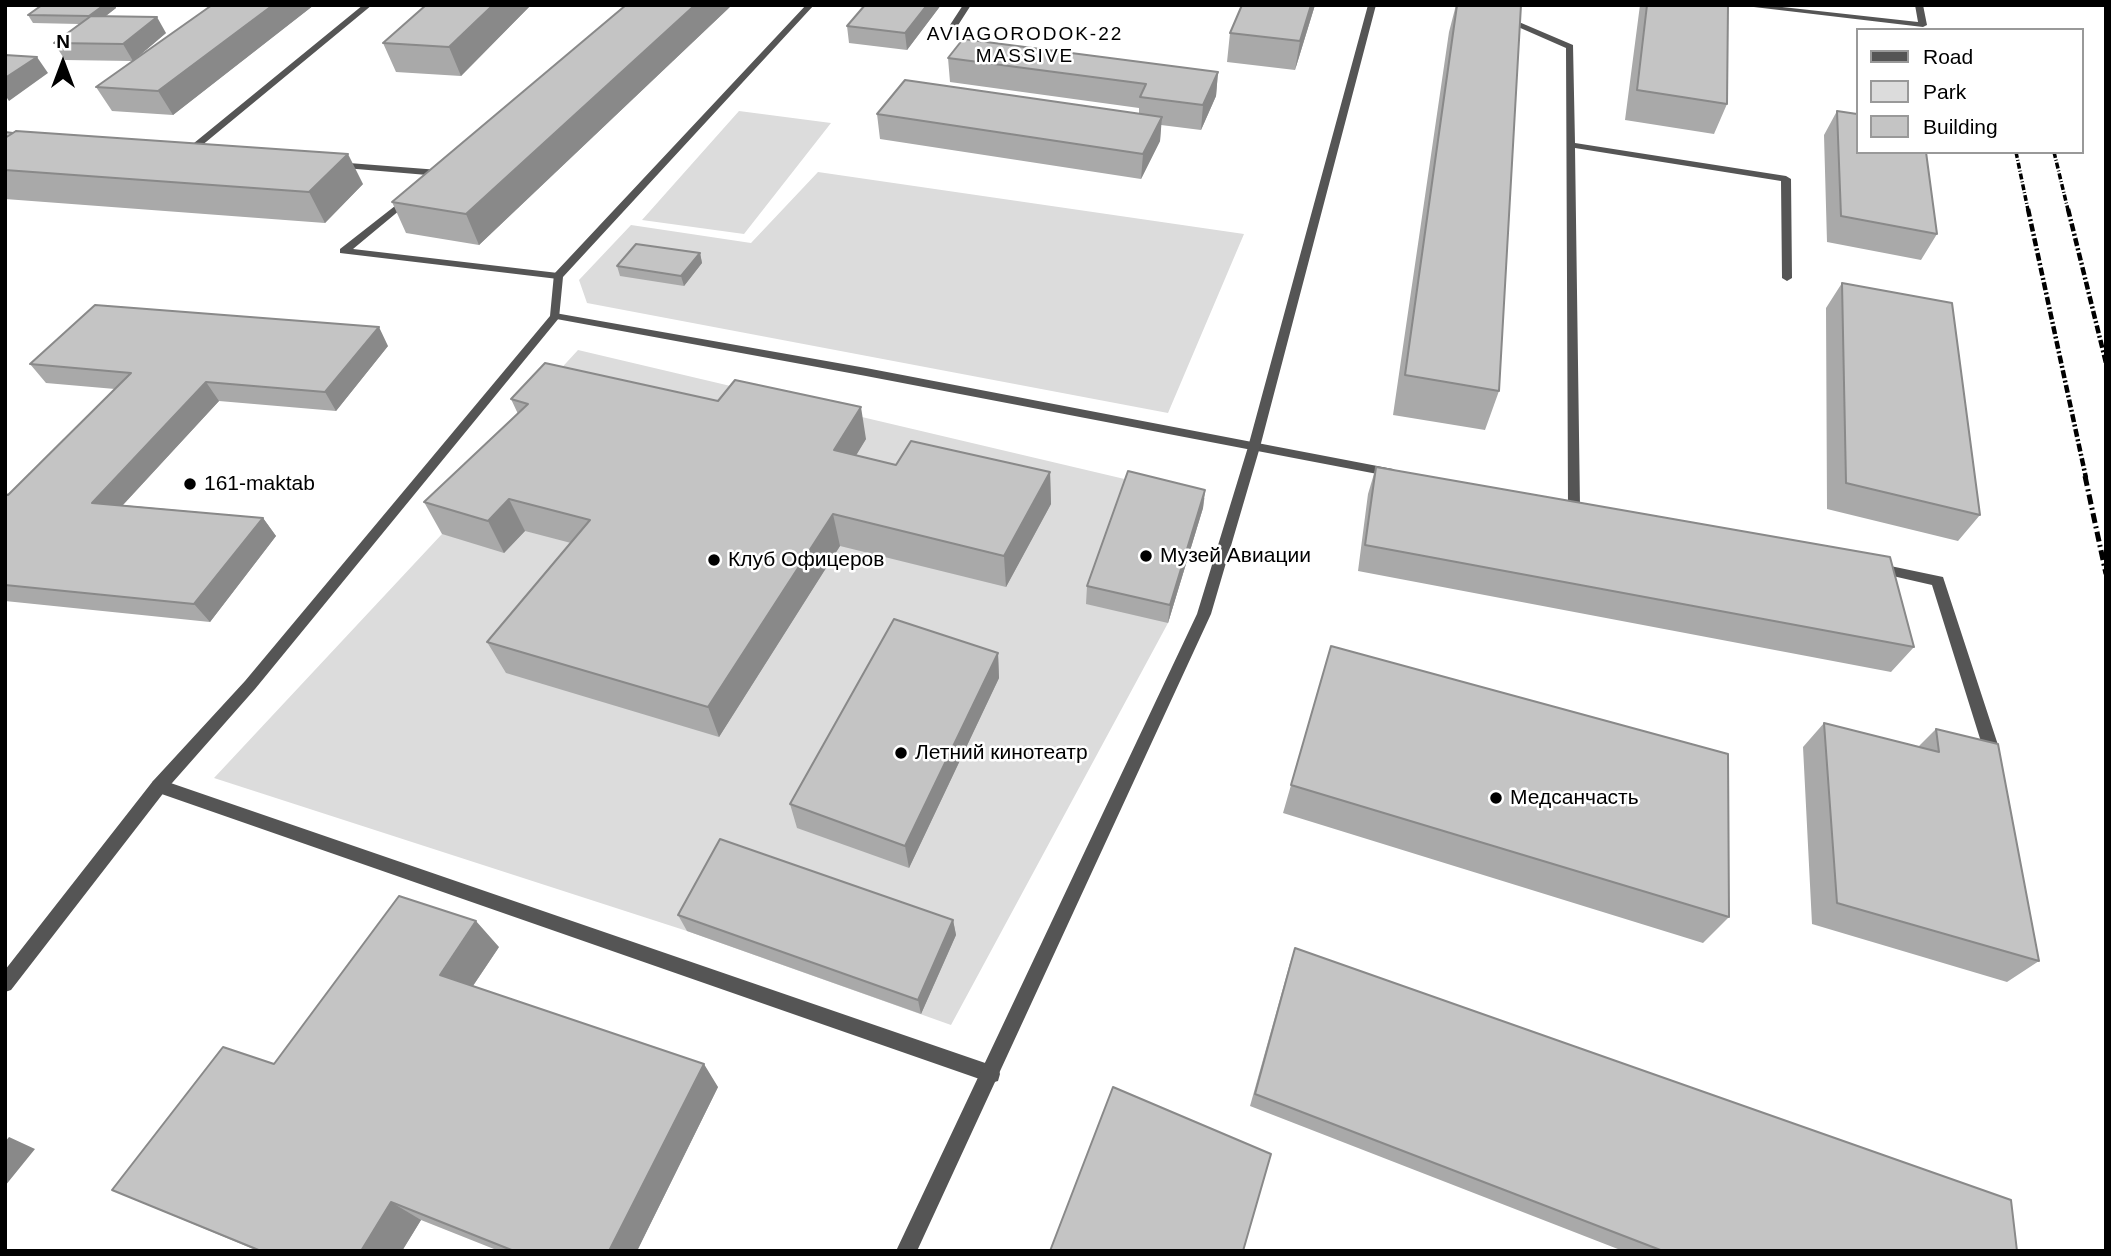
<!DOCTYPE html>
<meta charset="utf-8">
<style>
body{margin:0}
#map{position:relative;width:2111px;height:1256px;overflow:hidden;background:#fff;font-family:Arial,sans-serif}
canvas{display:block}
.frame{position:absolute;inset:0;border:7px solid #000;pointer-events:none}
.legend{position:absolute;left:1856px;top:28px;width:228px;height:126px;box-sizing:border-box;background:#fff;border:2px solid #999;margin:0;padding:9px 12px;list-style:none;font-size:21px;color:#000}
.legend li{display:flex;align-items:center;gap:14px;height:35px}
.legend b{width:35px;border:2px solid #999}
.north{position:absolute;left:28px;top:28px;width:70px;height:70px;-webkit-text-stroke:5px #fff;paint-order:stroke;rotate:0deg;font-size:19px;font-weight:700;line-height:28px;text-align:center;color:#000}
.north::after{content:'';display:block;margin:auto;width:24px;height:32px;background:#000;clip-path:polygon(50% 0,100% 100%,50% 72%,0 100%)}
</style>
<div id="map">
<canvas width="2111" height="1256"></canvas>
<div class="frame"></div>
<ul class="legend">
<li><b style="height:9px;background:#555"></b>Road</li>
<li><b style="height:19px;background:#dcdcdc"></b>Park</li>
<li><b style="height:19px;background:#c4c4c4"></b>Building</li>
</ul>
<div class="north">N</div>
</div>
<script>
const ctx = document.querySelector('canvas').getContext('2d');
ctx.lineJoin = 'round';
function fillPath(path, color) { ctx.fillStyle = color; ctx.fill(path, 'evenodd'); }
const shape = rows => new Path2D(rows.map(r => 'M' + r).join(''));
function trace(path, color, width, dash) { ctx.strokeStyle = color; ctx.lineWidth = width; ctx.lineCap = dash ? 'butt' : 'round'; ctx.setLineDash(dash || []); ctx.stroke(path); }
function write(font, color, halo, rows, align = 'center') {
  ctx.font = font + ' Arial,sans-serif'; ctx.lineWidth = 5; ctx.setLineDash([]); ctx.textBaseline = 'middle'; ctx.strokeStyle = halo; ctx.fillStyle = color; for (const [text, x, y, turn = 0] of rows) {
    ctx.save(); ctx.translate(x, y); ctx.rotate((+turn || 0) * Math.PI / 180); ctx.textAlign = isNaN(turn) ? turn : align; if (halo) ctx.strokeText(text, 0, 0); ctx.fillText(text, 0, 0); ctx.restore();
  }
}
const green = shape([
 [739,111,831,123,744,234,642,220],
 [818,172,1244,234,1168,413,587,303,579,280,631,225,751,243],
 [578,350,1205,498,1168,623,951,1025,687,931,214,778,442,534,542,437,544,387]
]);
const lane = shape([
 [363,5,372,5,189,156,183,156,183,152,363,5],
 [963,5,971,5,955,30,949,30,948,28,963,5],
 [1468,5,1479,5,1573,45,1575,143,1786,176,1791,179,1792,278,1787,281,1782,278,1781,181,1575,148,1580,507,1574,511,1568,507,1566,48,1468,5],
 [1737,5,1764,5,1918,22,1915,5,1923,5,1927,25,1923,27,1737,5],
 [336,162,439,170,444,173,439,176,333,167,333,163,336,162],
 [409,195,414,198,412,200,353,249,558,273,563,276,558,279,340,253,340,249,409,195],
 [555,313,866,368,1393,469,1399,473,1393,477,866,376,551,318,550,316,555,313],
 [1876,563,1943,577,1998,745,1995,749,1990,751,1985,749,1982,745,1932,585,1871,571,1869,568,1876,563],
 [159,779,991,1065,998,1067,1000,1074,998,1081,991,1083,153,791,151,786,153,781,159,779]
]);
const street = shape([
 [806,5,814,5,563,277,559,318,255,689,165,791,11,990,5,992,5,970,153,781,245,681,550,316,554,274,806,5],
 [1368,5,1376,5,1260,447,1211,614,917,1251,896,1251,1197,614,1248,447,1368,5]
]);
const railFar2 = shape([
 [2016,152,2028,210],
 [2054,152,2068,210]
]);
const railFar1 = shape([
 [2028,209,2086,478],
 [2068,209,2106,363]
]);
const rail = shape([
 [2085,476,2106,574]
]);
const wall = shape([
 [42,5,120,5,115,5,116,8,106,16,166,33,133,61,65,60,54,43,79,24,33,23,28,15],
 [212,5,314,5,173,115,112,111,96,87],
 [531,5,461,76,396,72,383,43],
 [626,5,732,5,479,245,406,233,392,202],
 [865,5,941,5,907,50,849,43,847,26],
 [1315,5,1295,70,1227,62,1230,33],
 [1456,5,1521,5,1499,391,1485,430,1393,415,1449,32],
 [1640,5,1728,5,1727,104,1714,134,1625,120],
 [948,58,1218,72,1216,96,1201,130,1161,125,1160,141,1141,179,880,139,877,114,1139,113,1139,108,950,82],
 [1837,111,1937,234,1921,260,1827,242,1824,135],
 [5,132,363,184,325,223,5,199],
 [700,253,702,263,684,286,620,276,617,266],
 [1842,283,1980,515,1958,541,1827,509,1826,308],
 [388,346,336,411,219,401,123,505,263,518,276,536,210,622,5,601,5,494,8,495,115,389,46,383,30,364],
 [511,399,866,439,856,455,896,465,1050,472,1051,504,1006,587,840,546,719,737,506,673,487,642,571,543,525,531,504,553,442,534,424,502,518,414],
 [1376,467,1914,647,1891,672,1358,571,1368,494],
 [1205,490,1203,508,1168,623,1086,604,1087,586],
 [1331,646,1729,917,1703,943,1283,813],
 [998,653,999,678,909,868,797,828,790,804],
 [1824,723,1918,747,1936,729,2039,961,2007,982,1812,924,1803,747],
 [678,915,953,920,956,935,921,1014,687,931],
 [499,947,473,986,718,1087,637,1251,499,1251,421,1220,402,1251,258,1251,112,1190,274,1064],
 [1295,948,2017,1251,1623,1251,1250,1106,1290,963]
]);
const shadedWall = shape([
 [104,5,115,5,116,8,94,25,89,16],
 [273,5,314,5,173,115,158,91],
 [493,5,531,5,461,76,449,47],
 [695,5,732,5,479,245,466,214],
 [927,5,941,5,907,50,905,33],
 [1311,5,1315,5,1295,70,1300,41],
 [157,17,166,33,133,61,123,44],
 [37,57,48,73,9,101,5,95,5,78],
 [1218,72,1216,96,1201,130,1203,105],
 [1162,117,1160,141,1141,179,1143,154],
 [348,154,363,184,325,223,309,192],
 [700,253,702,263,684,286,681,276],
 [379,327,388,346,336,411,325,392],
 [206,382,219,401,108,521,92,503],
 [861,407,866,439,840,482,834,450],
 [1050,472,1051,504,1006,587,1004,556],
 [1205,490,1203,508,1168,623,1170,605],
 [509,499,525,531,504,553,488,521],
 [833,514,840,546,719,737,708,707],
 [263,518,276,536,210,622,194,604],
 [998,653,999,678,909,868,905,846],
 [953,920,956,935,921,1014,918,1000],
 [476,921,499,947,464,999,440,975],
 [704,1064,718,1087,637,1251,609,1251],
 [9,1137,35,1149,5,1186,5,1142],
 [391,1202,421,1220,402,1251,361,1251]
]);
const building = shape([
 [42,5,104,5,89,16,28,15,42,5],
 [212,5,273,5,158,91,96,87,212,5],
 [426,5,493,5,449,47,383,43,426,5],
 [626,5,695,5,466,214,392,202,626,5],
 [865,5,927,5,905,33,847,26,865,5],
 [1242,5,1311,5,1300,41,1230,33,1242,5],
 [1457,5,1521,5,1499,391,1405,375,1457,5],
 [1647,5,1728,5,1727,104,1637,90,1647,5],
 [91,16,157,17,123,44,54,43,91,16],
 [963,39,1218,72,1203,105,1140,97,1146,84,948,58,963,39],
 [5,55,37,57,5,78,5,55],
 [905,80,1162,117,1143,154,877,114,905,80],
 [1837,111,1857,114,1857,152,1926,152,1937,234,1841,216,1837,111],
 [16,131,348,154,309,192,5,170,5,138,16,131],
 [5,132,13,133,5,138,5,132],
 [636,244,700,253,681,276,617,266,636,244],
 [1842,283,1952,303,1980,515,1846,483,1842,283],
 [95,305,379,327,325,392,206,382,92,503,263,518,194,604,5,585,5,494,8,495,131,373,30,364,95,305],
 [545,363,718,401,735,380,861,407,834,450,896,465,911,441,1050,472,1004,556,833,514,708,707,487,642,590,520,509,499,488,521,424,502,528,404,511,399,545,363],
 [1376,467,1890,557,1914,647,1365,545,1376,467],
 [1128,471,1205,490,1170,605,1087,586,1128,471],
 [894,619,998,653,905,846,790,804,894,619],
 [1331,646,1728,754,1729,917,1291,785,1331,646],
 [1824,723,1939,752,1936,729,1998,744,2039,961,1837,903,1824,723],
 [720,839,953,920,918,1000,678,915,720,839],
 [399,896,476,921,440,975,704,1064,609,1251,514,1251,391,1202,361,1251,261,1251,112,1190,223,1047,274,1064,399,896],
 [1295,948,2011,1200,2017,1251,1663,1251,1255,1094,1295,948],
 [1113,1087,1271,1154,1243,1251,1050,1251,1113,1087]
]);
const markers = [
 [190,484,7,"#000"],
 [1146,556,7,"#000"],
 [714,560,7,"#000"],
 [901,753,7,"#000"],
 [1496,798,7,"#000"]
];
const farNeighbourhoodnames = [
 ["AVIAGORODOK-22",1025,35],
 ["MASSIVE",1025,57]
];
const poiNames = [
 ["161-maktab",204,484],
 ["Музей Авиации",1160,556],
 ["Клуб Офицеров",728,560],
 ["Летний кинотеатр",915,753],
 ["Медсанчасть",1510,798]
];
fillPath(green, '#dcdcdc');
fillPath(lane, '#555');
fillPath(street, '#555');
trace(railFar2, '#000', 3.5, [6, 2, 1, 2]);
trace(railFar1, '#000', 4.5, [8, 2.5, 2, 2.5]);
trace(rail, '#000', 5, [10, 3.5, 2, 3.5]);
fillPath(wall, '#a9a9a9');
fillPath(shadedWall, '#898989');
fillPath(building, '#c4c4c4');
trace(building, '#898989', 2);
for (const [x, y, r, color] of markers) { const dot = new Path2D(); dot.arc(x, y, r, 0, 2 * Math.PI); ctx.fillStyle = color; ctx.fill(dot); trace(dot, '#fff', 2.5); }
ctx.letterSpacing = '2px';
write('19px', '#000', '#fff', farNeighbourhoodnames);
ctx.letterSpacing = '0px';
write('21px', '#000', '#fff', poiNames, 'left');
</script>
